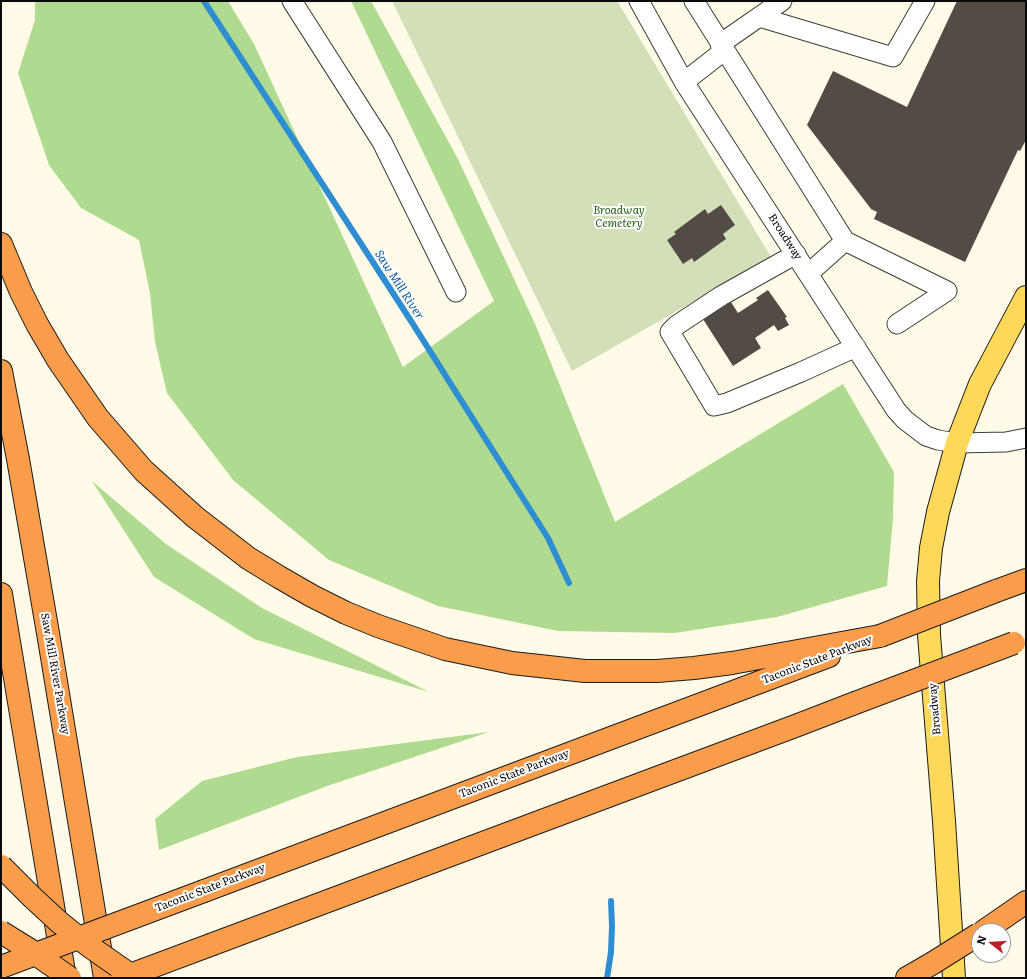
<!DOCTYPE html>
<style>
body{margin:0}
#map{position:relative;width:1027px;height:979px;overflow:hidden;background:#fffbe7;font-family:Literata,serif}
canvas{display:block}
.frame{position:absolute;inset:0;border:2px solid #0a0a0a;pointer-events:none}
.north{position:absolute;left:971px;top:923px;width:40px;height:40px;box-sizing:border-box;background:#fff;border:1px solid #9d9d9d;border-radius:50%;rotate:287deg;font-size:11px;font-weight:700;line-height:16px;text-align:center;color:#0a0a0a}
.north::after{content:'';display:block;margin:auto;width:14px;height:18px;background:#bc1f24;clip-path:polygon(50% 0,100% 100%,50% 72%,0 100%)}
</style>
<div id="map">
<canvas width="1027" height="979"></canvas>
<div class="frame"></div>
<div class="north">N</div>
</div>
<script>
const ctx = document.querySelector('canvas').getContext('2d');
ctx.lineJoin = 'round';
function fillPath(path, color) { ctx.fillStyle = color; ctx.fill(path, 'evenodd'); }
const shape = rows => new Path2D(rows.map(r => 'M' + r).join(''));
function trace(path, color, width, dash) { ctx.strokeStyle = color; ctx.lineWidth = width; ctx.lineCap = dash ? 'butt' : 'round'; ctx.setLineDash(dash || []); ctx.stroke(path); }
function write(font, color, halo, rows, align = 'center') {
  ctx.font = font + ' Literata,serif'; ctx.lineWidth = 4; ctx.setLineDash([]); ctx.textBaseline = 'middle'; ctx.strokeStyle = halo; ctx.fillStyle = color; for (const [text, x, y, turn = 0] of rows) {
    ctx.save(); ctx.translate(x, y); ctx.rotate((+turn || 0) * Math.PI / 180); ctx.textAlign = isNaN(turn) ? turn : align; if (halo) ctx.strokeText(text, 0, 0); ctx.fillText(text, 0, 0); ctx.restore();
  }
}
const forest = shape([
 [35,1,228,1,254,44,403,367,494,301,351,1,371,1,458,159,536,326,615,522,843,384,894,472,893,518,887,586,777,617,675,633,558,631,438,606,329,560,233,480,167,393,155,342,150,293,139,240,81,208,49,165,18,73,35,20],
 [92,481,166,544,262,608,429,692,254,639,154,577],
 [489,732,330,785,159,850,155,819,202,781,297,757]
]);
const cemetery = shape([
 [392,1,617,1,771,257,572,371]
]);
const stream = shape([
 [204,1,411,321,548,538,569,583],
 [607,978,611,952,612,926,611,901]
]);
const building = shape([
 [957,1,1026,1,1026,140,1020,151,1018,150,965,262,874,219,877,212,871,209,807,125,833,71,907,107],
 [721,205,735,225,723,234,726,239,694,262,692,258,683,264,667,240,676,234,674,232,705,209,708,214],
 [768,290,787,317,785,318,789,325,778,331,774,325,755,338,761,348,733,366,703,319,731,302,738,313,758,300,756,298]
]);
const minor = shape([
 [292,1,382,142,456,292],
 [639,1,684,82,896,410,905,420,926,436,938,440,957,443,1006,442,1026,438],
 [694,1,845,241],
 [759,17,893,57,925,1],
 [720,44,782,1],
 [684,82,725,50],
 [796,254,721,296,677,325,670,332,714,406,727,403,801,372,856,347],
 [808,274,845,241,947,291,897,324]
]);
const major = shape([
 [954,978,944,821,929,635,928,581,931,548,938,512,957,443,980,384,1026,297]
]);
const highway = shape([
 [1,244,21,292,37,324,58,360,98,418,144,471,195,517,248,558,279,577,312,596,346,613,378,626,445,649,512,663,585,671,657,671,694,668,732,663,880,636],
 [1,371,18,459,49,639,105,978],
 [996,591,1026,580],
 [1,594,65,978],
 [204,891,829,656],
 [984,931,1026,902],
 [213,944,798,725,855,703],
 [907,978,933,963]
]);
const highwayBridge = shape([
 [880,636,996,591],
 [855,703,1014,643],
 [1,866,33,898,59,922,89,946,135,978],
 [1,932,30,950,70,978],
 [933,963,979,934],
 [1,967,204,891],
 [122,978,213,944]
]);
const parkNames = [
 ["Broadway",619,211],
 ["Cemetery",619,224]
];
const streetNames = [
 ["Broadway",785,237,57],
 ["Taconic State Parkway",817,660,-21],
 ["Saw Mill River Parkway",55,674,80],
 ["Broadway",935,709,-95],
 ["Taconic State Parkway",514,774,-21],
 ["Taconic State Parkway",210,888,-21]
];
const waterNames = [
 ["Saw Mill River",399,285,57]
];
fillPath(forest, '#b0da90');
fillPath(cemetery, '#d2dfb9');
trace(stream, '#2f8ed1', 6);
fillPath(building, '#534b46');
trace(minor, '#3d3d3d', 21);
trace(major, '#1b1b1b', 24);
trace(highway, '#1b1b1b', 24);
trace(minor, '#fff', 19);
trace(major, '#fdd859', 22);
trace(highway, '#f99d4b', 22);
trace(highwayBridge, '#1b1b1b', 24, []);
trace(highwayBridge, '#f99d4b', 22);
write('italic 11px', '#28621a', '#fff', parkNames);
write('11px', '#0a0a0a', '#fff', streetNames);
write('italic 12px', '#125e9d', '#fff', waterNames);
</script>
